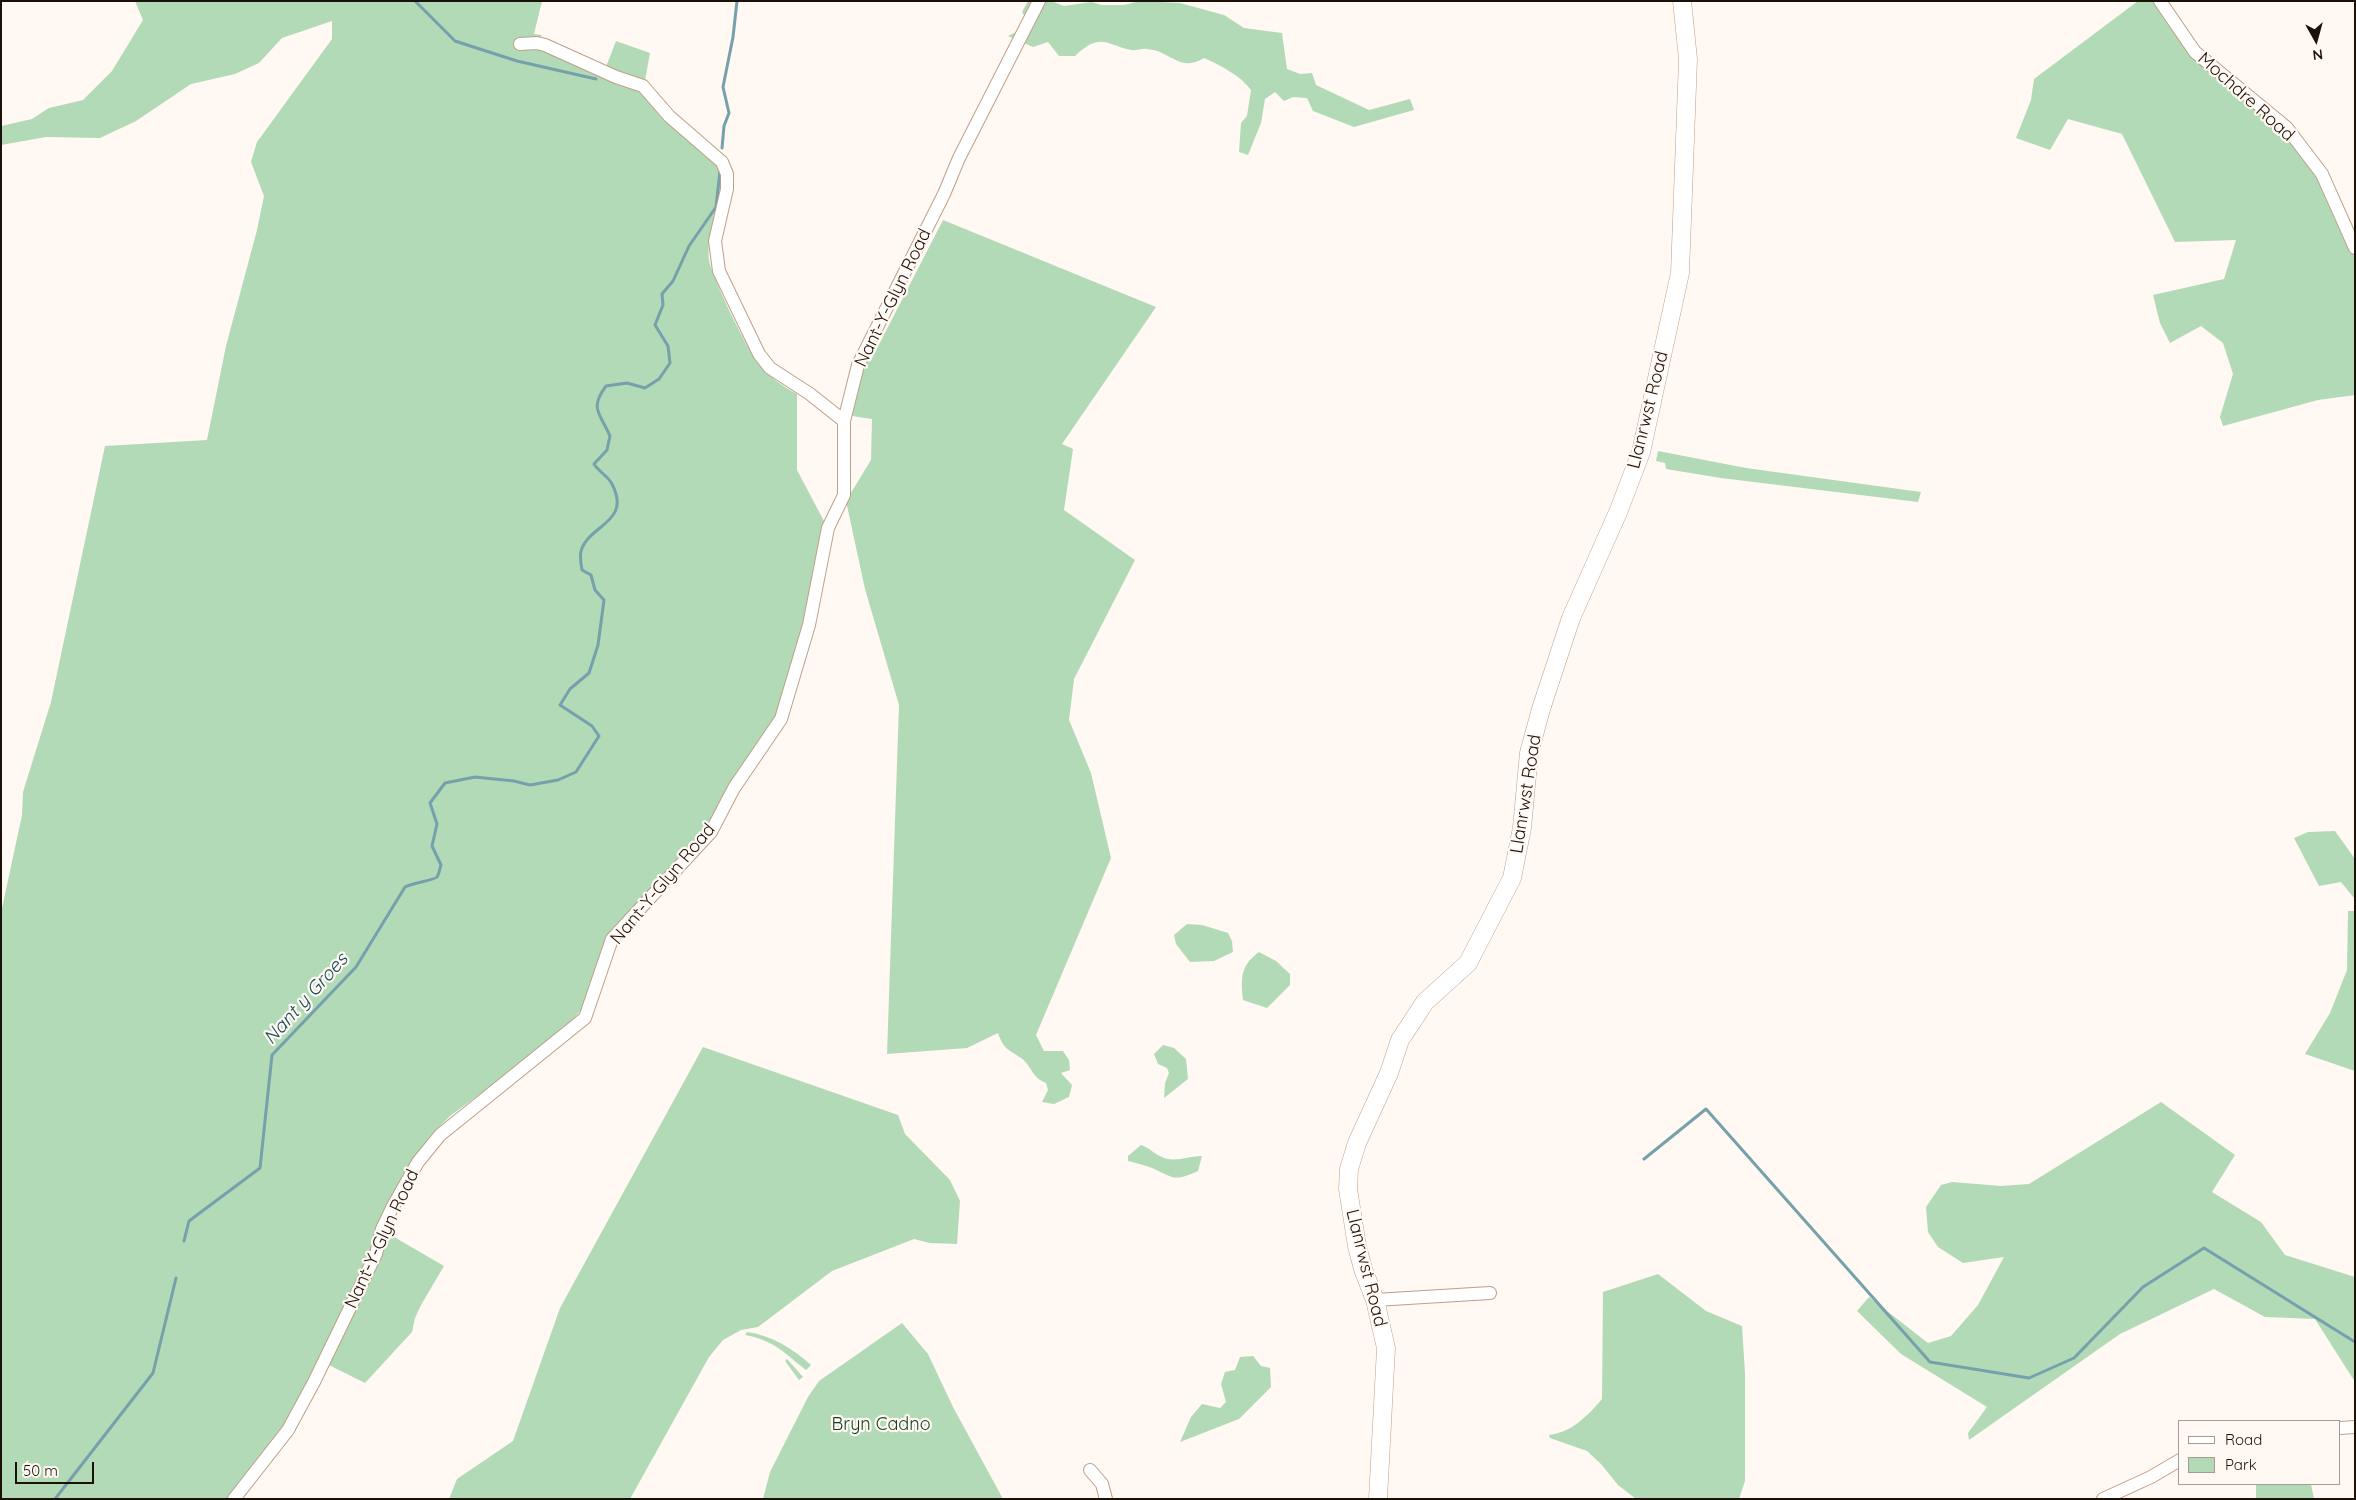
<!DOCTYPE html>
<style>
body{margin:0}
#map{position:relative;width:2356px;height:1500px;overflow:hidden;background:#fff8f3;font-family:Quicksand,sans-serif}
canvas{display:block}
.frame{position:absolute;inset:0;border:2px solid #1c1109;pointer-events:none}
.legend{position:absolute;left:2178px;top:1420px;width:162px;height:65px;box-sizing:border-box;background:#fff8f3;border:1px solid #a49c95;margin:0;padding:6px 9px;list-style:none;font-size:15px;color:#1c1109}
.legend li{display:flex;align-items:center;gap:10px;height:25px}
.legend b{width:25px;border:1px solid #a49c95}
.north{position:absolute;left:2291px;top:15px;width:50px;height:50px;-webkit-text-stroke:4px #fff8f3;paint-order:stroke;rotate:173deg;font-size:14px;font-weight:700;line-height:20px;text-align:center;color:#1c1109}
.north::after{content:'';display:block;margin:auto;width:18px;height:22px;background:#1c1109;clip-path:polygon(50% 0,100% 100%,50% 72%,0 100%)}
.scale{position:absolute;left:15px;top:1462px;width:79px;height:22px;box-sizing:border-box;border:2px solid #1c1109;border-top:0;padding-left:6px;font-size:15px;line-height:18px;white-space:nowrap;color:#1c1109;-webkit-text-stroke:4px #fff8f3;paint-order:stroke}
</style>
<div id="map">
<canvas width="2356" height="1500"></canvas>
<div class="frame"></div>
<ul class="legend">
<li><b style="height:6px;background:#fff"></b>Road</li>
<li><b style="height:14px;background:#b2dab6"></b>Park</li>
</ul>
<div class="north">N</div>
<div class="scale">50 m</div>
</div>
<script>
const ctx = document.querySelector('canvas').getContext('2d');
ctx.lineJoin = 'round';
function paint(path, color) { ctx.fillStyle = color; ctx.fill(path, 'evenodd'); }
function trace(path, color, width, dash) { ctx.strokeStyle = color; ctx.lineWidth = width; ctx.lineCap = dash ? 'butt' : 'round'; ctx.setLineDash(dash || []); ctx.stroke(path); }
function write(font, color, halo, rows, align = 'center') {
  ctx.font = font + ' Quicksand,sans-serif'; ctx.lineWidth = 4.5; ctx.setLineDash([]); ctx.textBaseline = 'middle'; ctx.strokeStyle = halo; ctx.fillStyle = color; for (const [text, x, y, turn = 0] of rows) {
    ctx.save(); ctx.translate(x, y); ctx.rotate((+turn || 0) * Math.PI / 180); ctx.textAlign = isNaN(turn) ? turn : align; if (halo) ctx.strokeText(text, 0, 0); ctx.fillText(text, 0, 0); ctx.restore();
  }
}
const green = new Path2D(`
 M135 1H542L534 34 542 35 537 42 604 72 616 41 650 53 644 86 727 174C720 199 706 234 709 260 711 275 748 351 758 363 769 377 782 386 797 394V470L825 523 803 629 778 713 708 829 626 915 601 951 582 1009 573 1020 526 1060 450 1116 429 1137 406 1172 382 1230 444 1266 421 1305 415 1318 412 1332 365 1383 329 1365 371 1253 302 1397 275 1442 271 1440 269 1449 229 1499H1V913L22 815 23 792 51 702 105 446 207 440 226 346 257 230 264 196 251 162 257 142 332 39V21L282 38 259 63 235 74 191 84 136 121 100 138 46 137 1 145V126L32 119 49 108 83 100 112 71 143 20Z
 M1028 1H1051L1064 6 1091 2 1102 5H1124L1140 1 1180 3 1224 15 1244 28 1282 33 1287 69 1300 74 1312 73 1316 85 1369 110 1410 99 1414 110 1354 127 1313 111 1307 98 1293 97 1284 101 1275 92 1265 99 1261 123 1248 155 1239 152 1241 123 1247 116 1251 90C1241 76 1220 65 1204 58 1179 73 1172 51 1147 49 1142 48 1136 51 1131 50 1105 44 1100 32 1075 56H1059L1048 42 1033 47 1008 36 1030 25 1022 12Z
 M2138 1H2160L2195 52 2287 128 2322 174 2355 248V395L2318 400 2223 426 2220 417 2233 374 2223 343 2201 326 2170 343 2160 323 2153 295 2224 279 2236 240 2175 242 2122 134 2068 119 2050 150 2016 138 2031 100 2034 79Z
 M943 220 1156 307 1062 444 1073 449 1064 510 1135 560 1074 679 1069 720 1091 773 1111 858 1036 1035 1044 1051H1063L1069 1060 1070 1070 1061 1073 1072 1085 1069 1097 1054 1104 1042 1102 1048 1090 1046 1083C1031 1077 1032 1066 1021 1058 1008 1049 1004 1050 998 1033L967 1048 887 1054 899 705 865 589 846 501 871 460 872 419 846 415 861 358 870 362Z
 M1658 451 1746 468 1921 492 1918 502 1721 478 1666 469 1665 463 1656 461Z
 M2335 831 2355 859V906L2354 898 2341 882 2319 886 2294 838 2308 832Z
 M2348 911H2355V1071L2305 1054 2330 1013 2347 970Z
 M1187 924 1202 925 1228 933 1232 941 1233 952 1214 961 1190 962 1176 944 1174 935Z
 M1259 952 1276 961 1290 974V985L1267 1008 1243 1000C1241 978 1240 966 1259 952Z
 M1163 1045 1174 1048 1186 1059 1188 1079 1164 1098 1165 1083 1169 1073 1167 1068 1158 1064 1154 1054Z
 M703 1047 898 1115 905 1134 950 1180 960 1201 957 1244 930 1243 914 1239 832 1271 758 1327 741 1330 723 1340 709 1357 630 1499H449L457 1479 513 1441 560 1308Z
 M2161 1102 2235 1155 2212 1192 2261 1222 2285 1255 2355 1277V1382L2315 1319 2265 1317 2214 1289 2120 1334 1969 1440 1968 1433 1987 1407 1901 1354 1857 1311 1869 1297 1928 1343 1951 1336 1978 1305 2004 1257 1963 1263 1938 1247 1928 1232 1926 1207 1941 1185 1952 1182 2001 1186 2029 1184Z
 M1141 1145C1150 1148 1154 1154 1162 1157 1174 1163 1189 1156 1202 1156L1198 1171C1174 1182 1174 1178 1152 1168 1145 1165 1136 1163 1128 1161V1156Z
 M1658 1274 1706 1311 1742 1326 1745 1373V1481L1739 1499H1636L1618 1485 1601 1464 1587 1451 1550 1438 1549 1435C1573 1432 1587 1416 1602 1399L1603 1292Z
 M902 1323 928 1354 953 1407 1003 1499H763L770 1472 808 1397 819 1381Z
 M747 1332C773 1336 792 1348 811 1365L806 1370C784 1353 774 1340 745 1335Z
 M1253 1356 1261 1366 1270 1368 1271 1387 1239 1419 1180 1442 1191 1417 1202 1404 1220 1408 1226 1402 1221 1384 1225 1372 1235 1370 1240 1357Z
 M787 1359 803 1377 799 1380 785 1361Z
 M2256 1484H2311L2314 1499H2256Z`);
const stream = new Path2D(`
 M415 1 455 41 517 61 596 79
 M722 148 724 126 729 113 723 87 733 37 737 1
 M1644 1159 1706 1109 1930 1362 2029 1378 2074 1358 2143 1287 2204 1248 2355 1342
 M184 1241 189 1221 260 1168 272 1055 356 967 405 887C412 883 435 880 437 877 439 874 440 868 441 865L432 846 437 824 430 803 445 783 475 777 514 781 530 785 558 780 576 772 599 736 592 726 560 705 570 689 589 673 598 645 604 600 595 590 591 575 582 570C581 565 580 556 581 551 589 524 632 523 612 484 608 476 599 472 594 464L607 450 610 436C600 413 589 409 606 386L627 383 645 388 659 379 670 363 668 346 655 325 663 305 662 294 673 281 689 246 716 207 720 171
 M55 1499 153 1373 176 1278`);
const street = new Path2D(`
 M2160 1 2195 52 2287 128 2322 174 2355 248
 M520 44 537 43 545 45 616 77 643 86 669 116 722 162 727 174V189L715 241 719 271 759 354 770 368 810 394 844 421
 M1375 1300 1490 1293
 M2340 1428 2355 1427
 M1090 1470 1102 1484 1106 1499
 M234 1499 288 1430 314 1382 376 1254 382 1229 392 1208 418 1162 440 1135 585 1018 612 939 711 832 734 788 781 719 809 625 828 528 844 495V421L858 365 944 194 959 158 1039 1
 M2103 1499 2151 1477 2180 1460`);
const secondary = new Path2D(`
 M1378 1499 1386 1348 1375 1300 1363 1269 1357 1246 1348 1189 1349 1169 1357 1143 1389 1073 1400 1040 1425 1002 1468 963 1512 878 1522 828 1529 753 1541 709 1571 618 1619 510 1641 452 1680 273 1688 59 1682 1`);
const streetNames = [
 ["Mochdre Road",2246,97,42],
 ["Nant-Y-Glyn Road",893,298,-64],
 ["Llanrwst Road",1648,410,-76],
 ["Llanrwst Road",1526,794,-81],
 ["Nant-Y-Glyn Road",663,884,-50],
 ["Nant-Y-Glyn Road",382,1239,-65],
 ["Llanrwst Road",1366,1268,76]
];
const parkNames = [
 ["Bryn Cadno",881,1425]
];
const waterNames = [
 ["Nant y Groes",306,999,-48]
];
paint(green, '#b2dab6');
trace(stream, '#76a0ab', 3);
trace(street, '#be9f89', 14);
trace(secondary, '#be9f89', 19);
trace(street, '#fff', 12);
trace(secondary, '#fff', 18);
write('18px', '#1c1109', '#fff8f3', streetNames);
write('18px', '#103f1a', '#fff8f3', parkNames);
write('italic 19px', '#134a58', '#fff8f3', waterNames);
</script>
